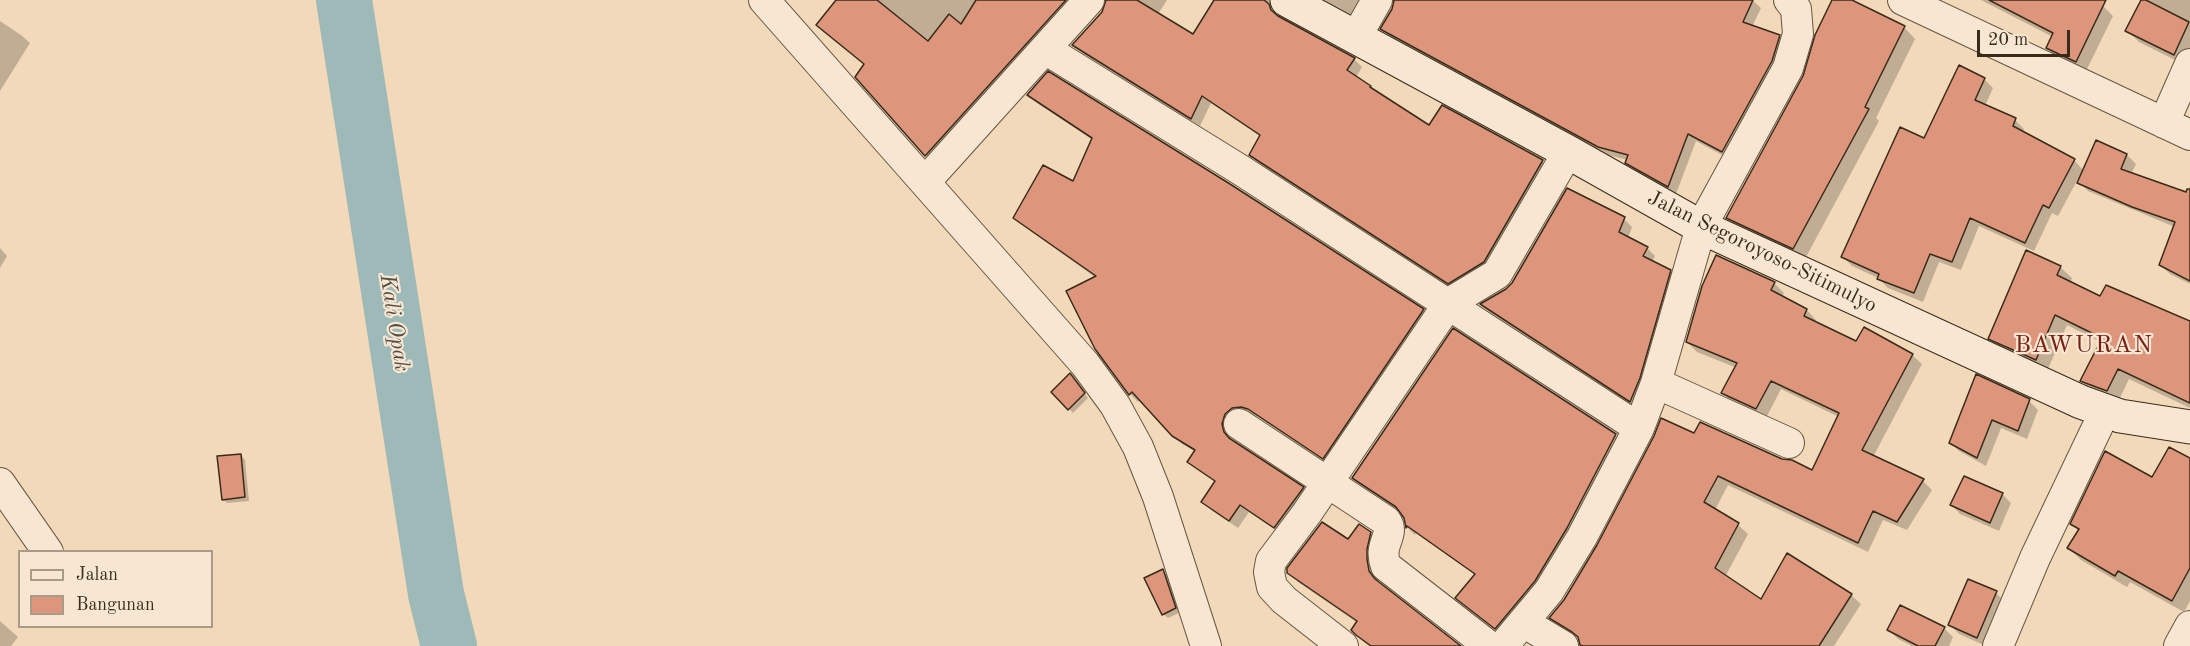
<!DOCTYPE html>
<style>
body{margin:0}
#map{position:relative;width:2190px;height:646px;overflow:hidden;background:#f1d9b9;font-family:"Old Standard TT",serif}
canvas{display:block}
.legend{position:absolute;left:18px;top:550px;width:195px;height:78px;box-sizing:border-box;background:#f6e6d2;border:2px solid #aa9b88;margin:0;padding:8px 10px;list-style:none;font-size:18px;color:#392b1a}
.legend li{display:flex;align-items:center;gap:12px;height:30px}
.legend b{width:30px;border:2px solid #aa9b88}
.scale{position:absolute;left:1977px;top:30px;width:93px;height:27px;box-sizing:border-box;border:3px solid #392b1a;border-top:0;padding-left:8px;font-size:18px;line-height:21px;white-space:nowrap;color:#392b1a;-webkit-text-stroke:4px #f6e6d2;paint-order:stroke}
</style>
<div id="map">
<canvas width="2190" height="646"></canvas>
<ul class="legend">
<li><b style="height:8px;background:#f6e6d2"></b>Jalan</li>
<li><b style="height:16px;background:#dd967c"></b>Bangunan</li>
</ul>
<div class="scale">20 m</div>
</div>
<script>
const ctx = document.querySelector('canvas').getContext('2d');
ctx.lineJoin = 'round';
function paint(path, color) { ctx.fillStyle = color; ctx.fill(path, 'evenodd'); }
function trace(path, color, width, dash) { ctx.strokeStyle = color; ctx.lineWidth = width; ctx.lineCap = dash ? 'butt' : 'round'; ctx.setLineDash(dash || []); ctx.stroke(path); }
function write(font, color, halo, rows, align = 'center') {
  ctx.font = font + ' "Old Standard TT",serif'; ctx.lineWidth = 4.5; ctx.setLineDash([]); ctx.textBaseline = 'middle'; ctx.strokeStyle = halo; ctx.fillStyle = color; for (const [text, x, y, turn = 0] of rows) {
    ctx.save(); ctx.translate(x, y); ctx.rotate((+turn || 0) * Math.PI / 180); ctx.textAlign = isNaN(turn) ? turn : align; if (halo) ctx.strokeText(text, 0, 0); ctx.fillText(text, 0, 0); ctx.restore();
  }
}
const shadow = new Path2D(`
 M838 0H1081L934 163 856 76 866 65Z
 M1107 0H1167L1158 14 1194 36 1216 0H1278L1276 9 1279 19 1354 59 1362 67 1356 77 1430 127 1442 107 1542 161 1551 169 1492 270 1457 291 1259 163 1250 154 1261 137 1211 103 1200 126 1082 53 1074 45 1103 12Z
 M1322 0H1370L1359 20Z
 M1396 0H1752L1761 8 1752 27 1779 36 1787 45 1731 160 1696 141 1676 194 1635 171 1627 162 1628 160 1608 155 1390 37 1382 29 1393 9Z
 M1834 0H1849L1904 27 1915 39 1876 118 1879 121 1805 259 1739 229 1728 217 1805 77Z
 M1981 0H2090L2103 6 2113 16 2086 71 2058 58 2048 48 2053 37Z
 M2142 0H2190V56L2185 65 2139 42 2127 30Z
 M0 21 21 35 30 43 0 91Z
 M1984 79 1993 88 1985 106 2015 120 2024 129 2022 133 2074 160 2084 171 2097 142 2127 155 2136 164 2131 174 2190 195V284L2170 274 2161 265 2175 227 2088 191 2079 182 2082 176 2080 175 2058 216 2052 213 2034 251 1979 226 1961 270 1939 262 1923 302 1888 288 1878 278 1852 266 1843 257 1924 140Z
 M1029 95 1423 310 1431 319 1332 466 1258 417 1250 414 1229 433 1232 441 1303 488 1311 497 1283 535 1249 512 1238 528 1211 510 1203 501 1216 482 1189 462 1196 452 1182 444 1141 399 1138 402 1130 394 1096 278 1024 226 1015 218 1074 184 1093 140 1037 103Z
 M1624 219 1632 227 1628 238 1647 248 1655 256 1652 262 1670 271 1678 279 1639 409 1490 312 1482 305Z
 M0 248 7 256 0 268Z
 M2060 267 2072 278 2070 283 2101 298 2190 322V408L2129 379 2118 402 2093 392 2081 380 2101 342 2067 325 2047 371 2001 350 1990 338Z
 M1774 283 1784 293 1782 297 1807 310 1816 320 1815 323 1857 343 1912 355 1922 364 1873 457 1923 481 1932 490 1907 530 1883 520 1868 552 1728 485 1715 510 1738 525 1748 534 1725 577 1761 602 1851 595 1861 604 1834 646H1582L1580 639 1561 627 1551 618 1694 435 1782 460 1813 472 1839 417 1781 389 1766 418 1732 403 1723 393 1737 368 1697 352 1687 342Z
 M1453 330 1615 435 1624 444 1504 636 1466 606 1476 575 1416 533 1415 535 1407 527 1405 518 1401 512 1362 486 1354 478Z
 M1977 376 2029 401 2038 410 2027 439 2001 428 1986 466 1959 451 1950 442Z
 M1074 380 1088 398 1073 413 1053 392Z
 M241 455 245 460 249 501 227 503 223 499Z
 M2190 460V601L2184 612 2130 582 2127 587 2081 560 2069 548 2079 531 2072 524Z
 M2002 494 2011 503 1999 531 1960 514 1951 504Z
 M1370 533 1380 543 1376 570 1379 582 1458 646H1370L1362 640 1358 623 1298 582 1288 572 1349 542Z
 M1163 571 1167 575 1179 613 1168 618 1163 614Z
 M1969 581 1996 593 2005 602 1986 646 1959 634 1950 625Z
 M0 621 18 637 11 646H0Z
 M1944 628 1953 637 1949 646H1912L1898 639 1889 630Z`);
const river = new Path2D(`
 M344 0 436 594 449 646`);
const building = new Path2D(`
 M836 0H877L928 41 949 14 961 24 976 0H1066L925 156 855 77 864 64 816 25Z
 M1106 0H1137L1193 34 1214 0H1264L1269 4 1271 10 1278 16 1355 58 1347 70 1371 86 1370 87 1429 125 1442 105 1543 160 1484 262 1448 284 1249 155 1260 135 1202 96 1191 119 1072 45 1102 12Z
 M1394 0H1753L1743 22 1780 35 1772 61 1722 152 1688 134 1668 187 1625 163 1628 155 1598 147 1380 29 1392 9Z
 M1832 0H1852L1905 26 1865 107 1869 109 1793 249 1726 218 1803 76 1815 35Z
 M1989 0H2106L2076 62 2046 48 2053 33Z
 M2141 0H2146L2189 22 2174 55 2125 31Z
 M1959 65 1985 78 1975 100 2016 118 2013 126 2075 159 2049 208 2043 205 2025 243 1970 218 1952 262 1930 254 1914 293 1877 279 1879 274 1841 257 1900 127 1924 138Z
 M1048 71 1230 184 1424 309 1323 459 1248 409 1241 407 1232 408 1225 414 1222 424 1224 432 1229 438 1304 487 1274 528 1240 505 1229 521 1201 502 1215 481 1187 462 1195 450 1172 436 1132 392 1129 395 1095 349 1066 291 1096 276 1013 218 1043 165 1073 181 1092 138 1027 95Z
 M2096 140 2127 154 2121 169 2186 192 2187 189H2190V281L2159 265 2175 222 2132 207 2077 183Z
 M1567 188 1625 217 1619 232 1648 247 1643 256 1671 270 1640 378 1630 402 1480 304 1506 289 1512 283Z
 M2026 250 2061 266 2057 275 2100 296 2106 285 2190 321V403L2118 369 2107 391 2080 381 2102 338 2055 315 2036 360 1988 339Z
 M1716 255 1775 282 1771 290 1807 309 1804 316 1856 341 1864 327 1913 354 1862 450 1924 479 1897 522 1873 511 1858 543 1718 476 1704 502 1739 523 1715 568 1761 599 1787 553 1852 594 1819 646H1583L1580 645 1578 637 1572 632 1549 618 1564 600 1597 545 1654 436 1661 418 1694 433 1700 422 1782 459 1792 460 1812 470 1839 413 1771 381 1756 409 1721 393 1737 363 1686 342 1702 286Z
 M1453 328 1616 434 1567 528 1535 581 1495 629 1455 598 1475 574 1407 526 1406 528 1404 518 1396 507 1352 478Z
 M1070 373 1085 393 1068 410 1051 392Z
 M1976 374 2030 399 2018 431 1992 420 1977 458 1949 443Z
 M2169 447 2190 458V568L2172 601 2118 571 2115 576 2067 548 2079 529 2070 524 2105 451 2152 477Z
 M241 454 245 497 222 500 217 456Z
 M1964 476 2003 493 1990 523 1950 505Z
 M1322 522 1348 539 1359 524 1371 532 1367 549V559L1369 571 1375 579 1461 646H1371L1356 635 1351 630 1357 621 1287 573V568Z
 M1163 569 1176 608 1162 615 1144 578Z
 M1968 579 1997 591 1977 638 1948 625Z
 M1900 605 1945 627 1935 646H1918L1887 630Z`);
const street = new Path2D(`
 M764 0 1085 364 1115 405 1138 447 1158 497 1206 646
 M1903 0 2190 135
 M1356 37 1377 0
 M1045 49 1239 169 1639 428
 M2164 123 2190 64
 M925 182 1089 0
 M1656 383 1789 443
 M1239 424 1386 521C1396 535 1377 544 1386 566L1489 646
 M0 483 48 552
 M1523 622 1563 646
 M1343 646 1284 600 1272 587 1269 572 1271 561 1307 513 1449 303 1497 274 1568 152
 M1503 646 1549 591 1582 537 1639 428 1656 383 1701 227 1788 68 1798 34 1796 9 1789 0
 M1998 646 2035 558 2105 411
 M2179 646 2190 626`);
const secondary = new Path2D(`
 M1287 0 1568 152 1701 227 2081 402 2120 416 2190 427`);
const streetNames = [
 ["Jalan Segoroyoso-Sitimulyo",1762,252,26]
];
const waterNames = [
 ["Kali Opak",394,323,81]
];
const quarterNames = [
 ["BAWURAN",2084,346]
];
paint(shadow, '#0003');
trace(river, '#9db9b8', 56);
paint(building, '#dd967c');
trace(building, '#392b1a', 1.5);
trace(street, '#675642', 32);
trace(secondary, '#392b1a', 35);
trace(street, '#f6e6d2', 30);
trace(secondary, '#f6e6d2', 33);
write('21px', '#392b1a', '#f6e6d2', streetNames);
write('italic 22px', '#524e42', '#f6e6d2', waterNames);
ctx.letterSpacing = '1.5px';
write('24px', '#7a1f14', '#f6e6d2', quarterNames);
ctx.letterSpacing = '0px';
</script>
